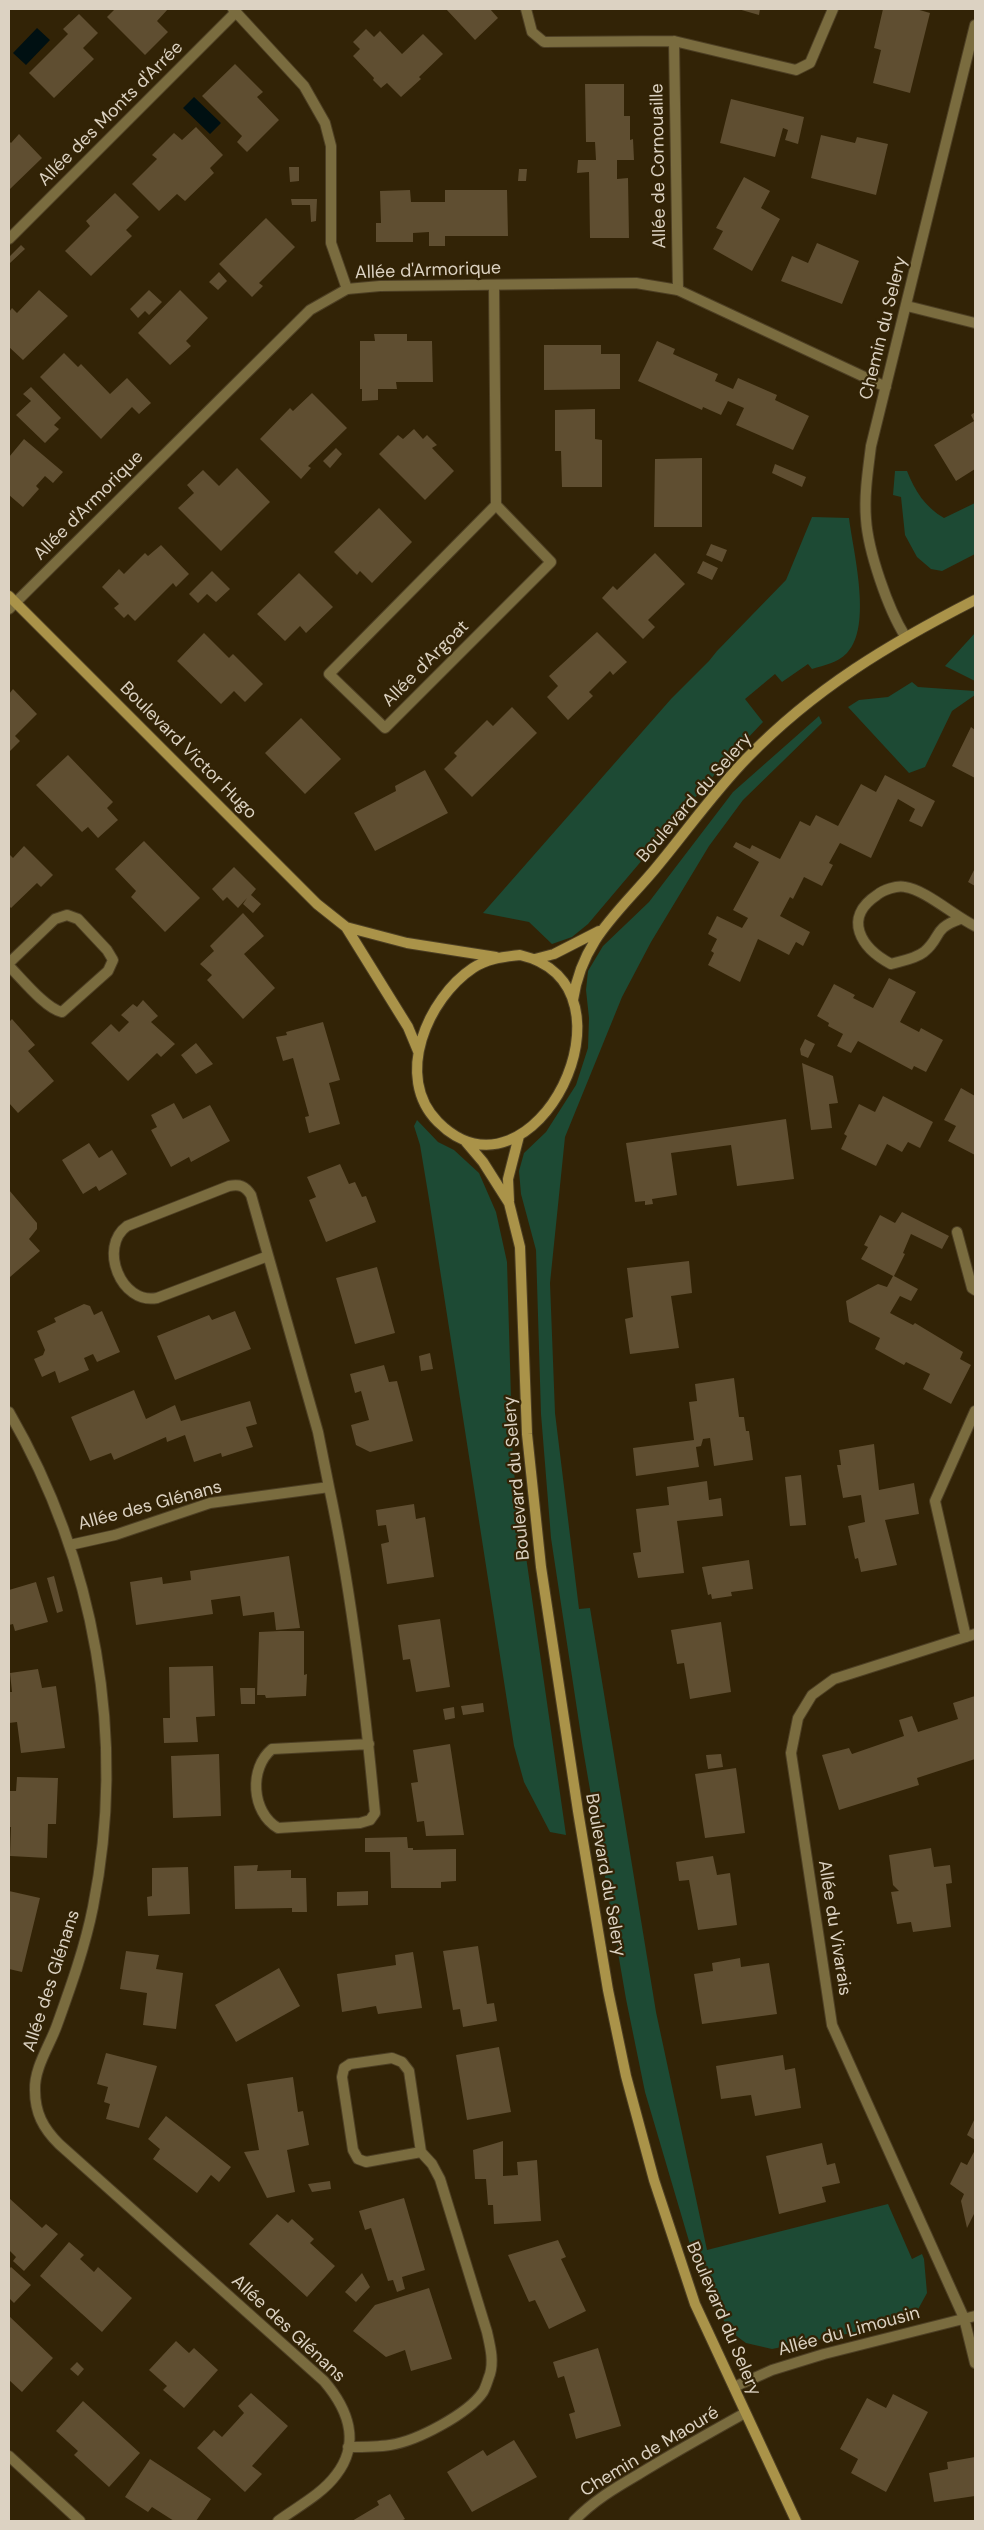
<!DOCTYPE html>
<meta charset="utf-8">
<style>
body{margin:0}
#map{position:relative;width:984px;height:2530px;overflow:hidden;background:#322306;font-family:"DM Sans",sans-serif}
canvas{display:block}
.frame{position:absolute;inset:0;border:10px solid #dcd2c2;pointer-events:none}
</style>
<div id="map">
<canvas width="984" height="2530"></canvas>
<div class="frame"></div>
</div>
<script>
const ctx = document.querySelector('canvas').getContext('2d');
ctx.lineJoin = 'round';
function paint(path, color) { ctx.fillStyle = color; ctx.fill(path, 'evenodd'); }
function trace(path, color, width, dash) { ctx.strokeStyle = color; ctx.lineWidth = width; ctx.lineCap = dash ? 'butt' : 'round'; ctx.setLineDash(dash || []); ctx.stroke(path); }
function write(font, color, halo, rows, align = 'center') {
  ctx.font = font + ' "DM Sans",sans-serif'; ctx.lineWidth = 4.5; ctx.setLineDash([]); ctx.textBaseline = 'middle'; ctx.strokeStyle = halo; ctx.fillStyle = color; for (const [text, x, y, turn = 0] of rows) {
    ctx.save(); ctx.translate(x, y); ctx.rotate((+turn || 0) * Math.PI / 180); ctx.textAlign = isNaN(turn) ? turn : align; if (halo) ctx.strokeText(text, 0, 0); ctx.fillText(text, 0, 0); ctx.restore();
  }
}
const green = new Path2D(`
 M895 471H907C915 491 925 507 944 518L975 503V554L942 571 931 569 917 557 905 535 901 497 893 495Z
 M812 517 849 518C853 551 873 626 847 653 837 663 825 665 812 669L808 664 782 682 775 674 745 699 763 722 726 761 588 924 572 937 552 944 529 922 483 913 671 699 709 661 717 651 786 580Z
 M975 633V681L945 666Z
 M912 682 918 687 975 691V695L952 711 925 767 909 773 848 707 859 700 888 697Z
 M819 716 822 723 743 800 709 846 651 942 622 997 565 1137 550 1283 555 1413 579 1609 590 1608 656 2012 707 2250 888 2204 912 2259 922 2254 924 2259 927 2293 916 2313 896 2324 772 2349 746 2343 731 2332 716 2308 691 2248 645 2092 626 1999 583 1749 551 1538 541 1414 536 1250 521 1194 519 1171 524 1153 546 1132 576 1085 588 1048 589 1018 586 990 588 971 603 946 649 902 733 792Z
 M417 1120 438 1142 454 1150 479 1173 496 1212 507 1262 513 1466 566 1835 550 1832 524 1782 514 1746 429 1199 420 1145 414 1126Z`);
const water = new Path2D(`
 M37 28 50 40 26 65 13 53Z
 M194 97 221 123 210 134 183 108Z`);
const building = new Path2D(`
 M115 9H168L157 21 168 32 145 55 107 17Z
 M446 9H490L498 18 475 40Z
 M738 9H760L759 15Z
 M883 9H916L930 13 910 93 873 83 881 50 874 48Z
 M79 14 98 33 83 48 94 59 54 98 29 73 68 34 63 29Z
 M366 29 374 37 380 31 402 54 423 34 443 54 419 77 421 79 401 97 387 83 381 88 373 80 374 78 353 56 360 49 353 42Z
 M235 64 263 92 257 97 279 120 247 152 237 142 242 136 202 96Z
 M585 84H624V116H630V140L633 139 634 160H617V179L628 178 629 238H590L589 172 577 173 578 160H596L595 142H586Z
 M731 99 804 117 798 144 785 140 788 130 783 128 775 157 720 143Z
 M196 127 223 155 210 168 214 173 185 201 177 194 159 211 132 184 157 159 152 155 174 133 182 140Z
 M19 134 42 158 9 190V141L11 143Z
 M821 135 855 143 857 137 888 144 876 195 811 178Z
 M289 167H299V181L290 182Z
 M519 169H527L526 181H518Z
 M744 177 770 191 761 208 780 219 752 271 713 249 723 231 716 228Z
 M410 190 411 202H445V190H507L508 236H445V246H429V232L413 233V242H376V223H381L380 191Z
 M115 193 139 217 126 230 132 236 91 276 65 251 90 226 86 221Z
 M291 199H317L316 221 311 222 310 205H292Z
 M266 218 295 247 259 283 263 286 252 297 219 264Z
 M817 243 859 261 842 304 781 281 792 256 808 263Z
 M21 245 25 249 10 263 9 257Z
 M219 272 227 281 218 290 209 282Z
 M39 290 68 316 23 360 9 347V312L12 308 17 313Z
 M149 290 162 302 149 315 145 311 138 318 130 309Z
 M180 290 208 318 186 341 191 346 170 365 138 333Z
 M374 334H407V341H432L433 382H396L397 389H378V400L362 401V389H360V341H375Z
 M657 341 675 349 673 354 718 374 715 381 733 389 738 378 777 395 775 400 809 416 793 450 736 425 744 408 728 401 721 415 703 407 702 410 638 381Z
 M544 345H601V354H620V389L544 390Z
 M64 353 78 367 81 364 110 394 127 378 151 403 139 414 132 407 101 439 40 377Z
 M31 387 61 418 54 425 59 429 45 443 16 415 31 401 23 394Z
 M312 393 347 428 308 466 311 468 301 479 260 439 290 408 293 411Z
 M595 409V439L602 440V487H562L561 451H555V410Z
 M975 412V469L956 481 934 445 974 421 971 415Z
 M414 429 423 439 427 435 437 445 432 448 454 471 425 500 379 454 398 435 403 439Z
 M24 439 63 472 53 483 45 476 36 486 39 489 23 507 9 495V457Z
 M336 448 342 454 330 468 323 461Z
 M702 458V527H654L655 459Z
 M775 464 806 477 802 487 772 473Z
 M237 468 270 502 221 551 178 508 194 493 187 485 203 470 219 486Z
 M379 508 412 542 372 583 360 571 357 575 334 552Z
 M711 544 727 550 722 562 706 555Z
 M161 545 189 574 176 587 173 583 135 621 128 614 124 618 114 608 119 604 102 587 119 569 124 574 145 553 148 556Z
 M655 553 685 584 648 620 655 627 643 639 602 598 613 586 617 590Z
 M703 561 718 568 712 580 697 573Z
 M212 571 230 589 216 602 207 594 198 603 189 594Z
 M299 573 333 607 306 633 300 626 285 641 257 614Z
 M597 632 627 662 613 675 610 671 589 692 593 696 568 720 547 697 558 686 549 676Z
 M204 633 229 658 233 654 263 684 245 702 234 691 221 704 177 661Z
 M13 689 37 714 15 736 20 741 9 752V694Z
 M512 707 537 733 472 797 444 769 457 756 454 753 487 720 493 726Z
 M301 718 341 759 305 794 265 753Z
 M971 727 975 730V778L952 766Z
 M68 755 113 802 107 808 118 820 98 838 88 827 82 832 36 785Z
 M425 770 448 813 375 851 354 813 396 791 395 786Z
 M885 775 935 801 922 827 909 821 915 809 898 799 871 858 840 843 829 863 833 865 822 886 804 877 793 899 790 897 780 916 810 932 803 946 796 942 789 955 758 939 740 982 708 965 714 953 711 951 717 939 708 934 717 916 742 928 748 918 733 910 759 862 733 847 736 842 750 849 752 845 780 859 800 821 810 826 816 815 838 826 861 784 876 792Z
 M144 841 200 898 165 932 131 897 136 891 115 869Z
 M24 846 53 875 41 887 37 883 11 908 9 906V854L13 858Z
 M234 867 256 889 251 895 261 904 253 913 243 904 247 898 238 908 227 897 223 901 212 889Z
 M975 868V886L968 882Z
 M243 913 264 936 244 954 275 988 243 1019 207 980 212 975 200 964 214 951 210 946Z
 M889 978 916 992 900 1022 919 1032 921 1028 943 1040 926 1072 914 1066 912 1070 858 1041 851 1053 837 1046 843 1034 828 1026 829 1023 817 1016 834 984 855 995 853 998 873 1008Z
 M143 1000 158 1016 151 1022 175 1044 161 1057 157 1053 128 1081 91 1043 111 1024 119 1032 129 1022 121 1015 133 1004 137 1007Z
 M12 1019 35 1045 28 1051 54 1081 18 1113 9 1103V1022Z
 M323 1022 340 1080 329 1083 340 1124 309 1133 305 1117 309 1116 293 1058 283 1061 276 1037 287 1035 286 1032Z
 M805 1039 815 1044 808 1058 801 1055 800 1049Z
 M196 1043 213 1064 196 1074 181 1055Z
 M802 1063 833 1076 838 1103 829 1104 832 1128 811 1130Z
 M961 1088 975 1096V1155L948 1141 956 1126 944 1120Z
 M883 1096 933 1122 920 1148 908 1142 902 1152 887 1144 876 1166 841 1149 847 1136 844 1134 859 1104 875 1112Z
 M174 1103 183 1119 210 1105 230 1141 191 1162 189 1157 171 1167 151 1130 157 1127 151 1115Z
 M786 1119 794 1179 737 1186 731 1145 671 1153 677 1195 652 1199 653 1204 645 1205V1201L635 1202 626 1143Z
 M89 1143 99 1158 112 1150 127 1174 99 1191 96 1186 83 1194 62 1160Z
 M340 1164 349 1184 355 1182 362 1197 366 1196 376 1222 326 1242 309 1200 316 1197 307 1177Z
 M9 1190 37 1223V1229L29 1239 40 1251 10 1277Z
 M902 1212 949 1236 942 1249 911 1234 903 1253 905 1254 894 1276 918 1289 911 1301 900 1296 890 1313 913 1325 915 1323 963 1352 960 1359 971 1365 951 1404 923 1389 930 1374 906 1362 904 1365 875 1349 880 1338 849 1322 846 1301 878 1284 887 1287 893 1276 861 1259 868 1247 864 1245 880 1215 895 1223Z
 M689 1261 692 1293 671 1296 679 1348 630 1354 625 1319 633 1317 627 1268Z
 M377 1267 395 1333 355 1344 336 1278Z
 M84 1304 90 1306 94 1315 102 1311 120 1352 97 1362 93 1354 84 1358 89 1370 59 1383 55 1371 42 1377 34 1359 43 1355 45 1350 37 1331 56 1322 54 1318Z
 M235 1311 251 1349 175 1380 157 1336 209 1315 212 1320Z
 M430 1353 433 1369 421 1371 419 1356Z
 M384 1365 389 1382 397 1381 413 1441 370 1452 356 1445 351 1425 369 1420 361 1391 355 1393 350 1374Z
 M734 1378 739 1417H744L746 1431H749L753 1460 714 1466 710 1438 703 1439 701 1446 696 1447 699 1467 636 1476 633 1448 694 1440 689 1402 697 1401 695 1384Z
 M134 1390 146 1419 175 1405 181 1421 250 1401 257 1424 246 1427 253 1447 222 1457 221 1453 194 1462 185 1435 167 1442 166 1437 114 1460 111 1453 90 1461 71 1417Z
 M874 1444 879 1490 914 1483 919 1514 885 1520 897 1565 861 1572 858 1558 855 1559 848 1526 865 1522 861 1495 843 1498 837 1465H841L839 1450Z
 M801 1475 806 1525 790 1526 785 1477Z
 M707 1481 709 1500 721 1498 723 1516 677 1521 684 1573 638 1578 633 1553 641 1552 636 1509 669 1505 667 1487Z
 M414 1504 416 1519 425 1517 434 1577 387 1584 381 1544 389 1542 386 1525 378 1526 376 1510Z
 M289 1556 300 1628 276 1630 274 1612 243 1616 240 1596 211 1600 213 1614 136 1625 130 1582 162 1577 163 1584 191 1580 190 1571Z
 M749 1560 753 1589 731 1592 732 1596 712 1599 711 1594 708 1595 702 1567Z
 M54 1576 63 1611 57 1613 47 1578Z
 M36 1582 48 1622 15 1631 13 1624 9 1625V1590Z
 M440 1619 450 1687 416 1692 410 1659 403 1660 398 1625Z
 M721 1622 731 1692 690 1699 684 1663 677 1664 671 1630Z
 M280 1631H304V1675L307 1674 306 1696 266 1698 265 1695H257L259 1632Z
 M213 1666 215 1716 196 1717 198 1742 164 1743 163 1718H170L169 1667Z
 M38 1669 42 1688 56 1686 65 1748 21 1753 17 1722 9 1723V1692H12L10 1673Z
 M240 1688H255V1704H241Z
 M975 1696V1759L917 1778 919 1785 839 1810 822 1755 849 1748 852 1754 904 1736 899 1720 912 1716 918 1732 958 1719 953 1703Z
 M483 1703 484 1712 463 1715 461 1706Z
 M454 1707 455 1718 445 1720 443 1709Z
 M450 1744 464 1835 426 1836 424 1821 417 1822 411 1783 418 1782 413 1750Z
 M219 1754 221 1816 173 1818 171 1756Z
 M721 1754 723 1767 708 1769 706 1755Z
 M736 1768 745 1833 705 1838 695 1774Z
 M17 1777 58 1778 56 1824H48L47 1858 10 1856 11 1827H9V1791H16Z
 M407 1837 408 1848H413V1850L456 1849V1881L441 1882V1888H391L390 1852H365V1838Z
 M931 1848 934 1867 950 1865 952 1883 946 1884 951 1927 913 1932 911 1922 897 1924 891 1892 899 1891 893 1885 889 1855Z
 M713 1856 717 1875 730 1873 737 1925 698 1930 689 1880 679 1881 676 1862Z
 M258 1865 257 1871 291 1870V1878H306L307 1912H292V1908L235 1909 234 1866Z
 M188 1867 190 1914 148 1916 147 1897 152 1896V1868Z
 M9 1891 40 1898 22 1972 9 1969Z
 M368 1891V1905L337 1906V1892Z
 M478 1946 487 2004 494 2003 497 2021 463 2027 460 2009 453 2010 443 1951Z
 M126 1951 159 1955 156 1969 183 1973 176 2029 143 2025 147 1993 120 1989Z
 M413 1952 422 2008 378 2014 376 2006 342 2012 337 1974 396 1965 395 1955Z
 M740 1958 741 1967 769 1963 777 2014 702 2024 694 1974 713 1971 712 1963Z
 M279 1968 300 2006 236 2042 215 2005Z
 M499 2047 511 2112 467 2120 456 2055Z
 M106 2053 157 2066 139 2128 106 2119 110 2104 104 2102 108 2087 97 2084Z
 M783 2055 785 2070 795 2068 801 2108 755 2116 751 2095 721 2099 716 2066Z
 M293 2077 298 2112 303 2111 309 2145 287 2150 295 2192 267 2198 244 2152 259 2150 247 2084Z
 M166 2116 231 2167 219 2182 211 2175 197 2193 153 2159 160 2149 148 2139Z
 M975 2118V2140L967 2135Z
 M503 2141V2176L518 2175 517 2162 537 2160 541 2221 494 2224 493 2205H488L486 2179H475L473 2150Z
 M822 2143 827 2165 835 2163 840 2183 822 2187 826 2202 779 2214 766 2156Z
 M975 2150V2212L967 2228 961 2201 964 2194 950 2184 961 2162 967 2165Z
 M330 2181 331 2189 312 2192 308 2184Z
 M9 2198 42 2228 46 2224 58 2234 24 2271 13 2261 16 2257 9 2250Z
 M404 2198 425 2270 402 2277 405 2289 397 2292 393 2280 388 2281 371 2228 365 2230 359 2211Z
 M277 2214 288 2223 292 2219 314 2239 310 2243 335 2266 307 2297 249 2244Z
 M558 2240 566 2257 561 2259 586 2311 549 2329 535 2300 529 2302 508 2255Z
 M69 2242 84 2255 80 2259 94 2272 98 2267 132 2298 102 2332 40 2276Z
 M11 2267 31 2285 14 2303 9 2298V2269Z
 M362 2273 370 2287 356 2302 345 2292Z
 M429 2288 452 2359 411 2371 405 2350 386 2357 353 2331 375 2305Z
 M9 2316 53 2358 22 2392 9 2380Z
 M176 2341 189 2353 194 2348 218 2370 184 2408 163 2390 167 2386 149 2370Z
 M598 2348 621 2426 576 2439 569 2414 575 2412 564 2376 558 2378 553 2362Z
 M77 2362 84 2369 78 2376 70 2369Z
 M251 2393 288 2426 252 2466 262 2474 245 2492 197 2448 214 2430 222 2437 244 2413 238 2406Z
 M893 2394 928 2412 886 2492 851 2473 858 2459 840 2449 867 2398 886 2408Z
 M83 2401 140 2453 109 2487 74 2455 78 2451 56 2431Z
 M514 2440 537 2477 472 2512 447 2472 483 2450 487 2456Z
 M975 2457V2496L934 2502 929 2473 948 2469 947 2462Z
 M150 2459 211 2499 196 2521H174L152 2507 148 2512 125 2497Z
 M390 2494 405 2519 401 2521H352L379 2505 377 2501Z`);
const lane = new Path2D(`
 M233 9 304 86 325 123 331 146V243L347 289
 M526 9 532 32 544 42 674 41 796 70 810 63 833 9
 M674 41 678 290
 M9 239 236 12
 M494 285 496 505 329 674 385 728 551 562 496 505
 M960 919C932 929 942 937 924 952 915 959 901 961 891 964 861 948 842 918 877 895 883 890 897 885 905 887 924 889 956 917 975 926
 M9 2456 80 2521`);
const street = new Path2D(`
 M907 306 975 323
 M9 609 310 310 347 289 380 286 636 283 678 290 886 387
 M905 636C888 609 868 551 866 519 864 495 868 470 871 446L975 25
 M9 963 55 919 67 915 78 919 107 950 113 960 108 971 62 1012C46 1009 21 978 9 966
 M957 1232 972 1288 975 1290
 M9 1412C95 1561 127 1737 93 1907 85 1947 71 1986 57 2025 50 2045 34 2068 35 2090 35 2113 43 2128 59 2144L324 2381C348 2409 361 2443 336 2475 322 2494 297 2507 278 2521
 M329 1487C352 1594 365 1704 375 1813L370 1820 360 1823 278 1828C251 1812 249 1768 272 1749L369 1744
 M70 1545 115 1535 210 1503 329 1487 318 1432 251 1195C245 1186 240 1184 229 1186L127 1226C98 1247 121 1305 157 1298L268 1256
 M975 1634 834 1679 812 1695 798 1718 791 1753 832 2025 964 2318 975 2363
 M966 1637 935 1501 975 1411
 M734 2387 772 2370 824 2354 975 2316
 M348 2447C362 2447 377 2447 390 2445 417 2441 468 2414 483 2392 486 2387 488 2379 490 2374 494 2360 490 2346 487 2332L440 2179 432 2164 421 2152 409 2071 402 2062 392 2058 350 2064 344 2068 342 2077 353 2150 358 2159 366 2162 421 2152
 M574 2521C593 2501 615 2488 639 2474 673 2453 709 2433 745 2413`);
const secondary = new Path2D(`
 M9 596 317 904 346 927 408 1027 418 1051
 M346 927 407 943 496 957
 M520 955C649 985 533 1217 438 1122 393 1077 428 998 473 968 488 958 504 957 520 955Z
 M535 959 554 954 599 931
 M573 1000C582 940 618 913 655 869 686 832 713 793 747 758 815 688 889 644 975 600
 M466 1142 483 1162 509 1203 520 1247 527 1434 541 1567 578 1811 608 1990 626 2076 654 2180 695 2304 796 2521
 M509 1201 508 1179 519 1136`);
const streetNames = [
 ["Allée des Monts d'Arrée",111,114,-45],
 ["Allée de Cornouaille",659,166,-91],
 ["Allée d'Armorique",428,271,-2],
 ["Chemin du Selery",884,328,-76],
 ["Allée d'Armorique",89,506,-45],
 ["Allée d'Argoat",426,664,-45],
 ["Boulevard Victor Hugo",188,751,45],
 ["Boulevard du Selery",695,798,-49],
 ["Boulevard du Selery",517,1478,-95],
 ["Allée des Glénans",150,1506,-15],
 ["Boulevard du Selery",605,1875,80],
 ["Allée du Vivarais",834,1928,81],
 ["Allée des Glénans",52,1981,-72],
 ["Boulevard du Selery",723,2319,67],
 ["Allée des Glénans",288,2329,43],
 ["Allée du Limousin",849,2332,-15],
 ["Chemin de Maouré",650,2452,-31]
];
paint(green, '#1d4a34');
paint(water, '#001012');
paint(building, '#5f4e31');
trace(lane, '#4d3f24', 12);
trace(street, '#4d3f24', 12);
trace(secondary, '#4d3f24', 12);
trace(lane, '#7a6c3f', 10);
trace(street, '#7a6c3f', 10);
trace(secondary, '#aa9349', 10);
write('18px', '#dcd2c2', '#322306', streetNames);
</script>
